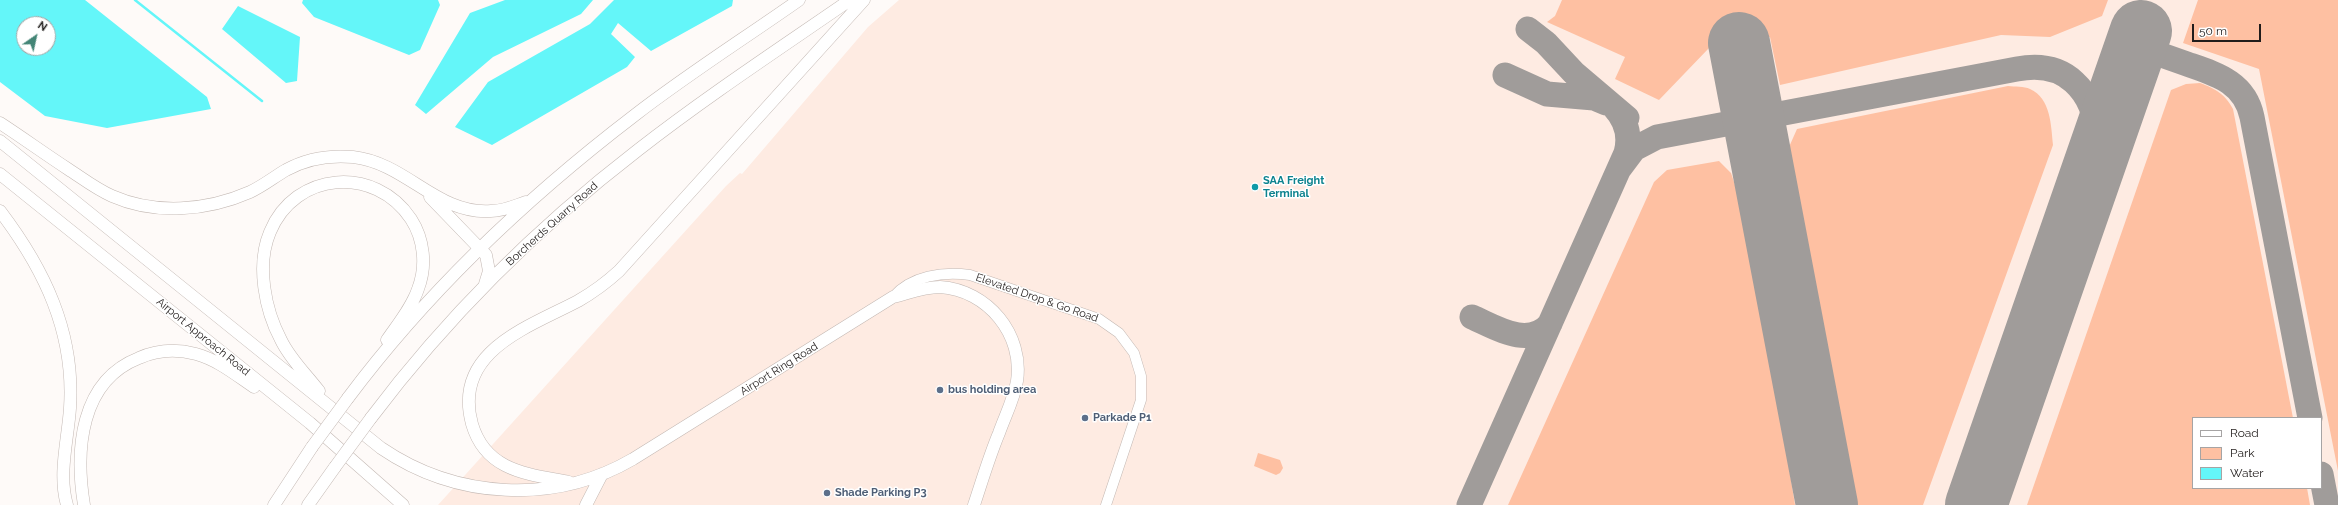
<!DOCTYPE html>
<style>
body{margin:0}
#map{position:relative;width:2338px;height:505px;overflow:hidden;background:#fefaf8;font-family:Raleway,sans-serif}
canvas{display:block}
.legend{position:absolute;left:2192px;top:417px;width:130px;height:72px;box-sizing:border-box;background:#fff;border:1px solid #a6a4a4;margin:0;padding:5px 7px;list-style:none;font-size:12px;color:#201c1b}
.legend li{display:flex;align-items:center;gap:8px;height:20px}
.legend b{width:20px;border:1px solid #a6a4a4}
.north{position:absolute;left:16px;top:16px;width:40px;height:40px;box-sizing:border-box;background:#fff;border:1px solid #a6a4a4;border-radius:50%;rotate:34deg;font-size:11px;font-weight:700;line-height:16px;text-align:center;color:#201c1b}
.north::after{content:'';display:block;margin:auto;width:14px;height:18px;background:#438576;clip-path:polygon(50% 0,100% 100%,50% 72%,0 100%)}
.scale{position:absolute;left:2192px;top:24px;width:69px;height:18px;box-sizing:border-box;border:2px solid #201c1b;border-top:0;padding-left:5px;font-size:12px;line-height:14px;white-space:nowrap;color:#201c1b;-webkit-text-stroke:3px #fff;paint-order:stroke}
</style>
<div id="map">
<canvas width="2338" height="505"></canvas>
<ul class="legend">
<li><b style="height:5px;background:#fff"></b>Road</li>
<li><b style="height:11px;background:#fec0a2"></b>Park</li>
<li><b style="height:11px;background:#64f6f9"></b>Water</li>
</ul>
<div class="north">N</div>
<div class="scale">50 m</div>
</div>
<script>
const ctx = document.querySelector('canvas').getContext('2d');
ctx.lineJoin = 'round';
function paint(path, color) { ctx.fillStyle = color; ctx.fill(path, 'evenodd'); }
function trace(path, color, width, dash) { ctx.strokeStyle = color; ctx.lineWidth = width; ctx.lineCap = dash ? 'butt' : 'round'; ctx.setLineDash(dash || []); ctx.stroke(path); }
function write(font, color, halo, rows, align = 'center') {
  ctx.font = font + ' Raleway,sans-serif'; ctx.lineWidth = 3; ctx.setLineDash([]); ctx.textBaseline = 'middle'; ctx.strokeStyle = halo; ctx.fillStyle = color; for (const [text, x, y, turn = 0] of rows) {
    ctx.save(); ctx.translate(x, y); ctx.rotate((+turn || 0) * Math.PI / 180); ctx.textAlign = isNaN(turn) ? turn : align; if (halo) ctx.strokeText(text, 0, 0); ctx.fillText(text, 0, 0); ctx.restore();
  }
}
const built = new Path2D(`
 M899 0H2338V505H438L726 186 740 173 742 174 868 27ZM2193 418H2321V488H2193Z`);
const green = new Path2D(`
 M1562 0H2108L2102 16 2050 37 2001 35 1780 85 1770 37 1709 48 1659 100 1615 79 1625 57 1547 22 1555 16Z
 M2198 0H2338V471L2259 69 2183 43Z
 M2200 83C2216 89 2225 94 2233 109L2293 418H2193V488H2307L2310 505H2027L2171 90 2186 84Z
 M2008 86C2015 87 2024 86 2030 89 2051 98 2051 126 2053 145L1923 505H1857L1789 147 1797 129Z
 M1719 161 1731 173 1752 236 1795 505H1508L1654 182 1667 170Z
 M1258 453 1280 460 1283 468 1280 473 1276 475 1254 466Z`);
const water = new Path2D(`
 M0 0H85L207 97 211 109 107 128 45 116 0 82ZM24 24H48V48H24Z
 M303 0H438L440 5 420 50 409 55 314 17 302 3Z
 M505 0H593L581 14 493 57 426 114 415 105 470 13Z
 M614 0H733L732 6 651 51 618 23 611 34 635 57 627 67 492 145 455 127 488 82 590 24Z
 M238 6 300 37 297 81 286 83 222 29Z`);
const stream = new Path2D(`
 M135 0 262 101`);
const taxiway = new Path2D(`
 M1528 29 1546 43 1574 73 1627 118
 M2136 46C2153 52 2170 58 2187 64 2216 74 2245 82 2252 117L2310 418
 M1505 75 1547 94 1594 98 1606 103
 M1619 169 1634 149 1657 137 2017 69C2038 65 2058 67 2074 82 2119 123 2084 192 2069 239
 M1472 317C1495 327 1528 349 1550 324
 M2321 474 2327 505
 M1469 505 1626 153C1631 135 1626 120 1614 107`);
const runway = new Path2D(`
 M1739 43 1827 505
 M1976 505 2141 31`);
const minor = new Path2D(`
 M893 297C911 276 943 271 970 275L1099 319 1119 333 1134 353 1141 376V400L1106 505`);
const major = new Path2D(`
 M0 123C23 138 45 154 68 169 82 178 96 189 112 196 155 215 207 211 250 192 263 186 274 177 286 170 306 159 330 155 353 157 407 163 437 215 491 211 504 211 514 206 526 202
 M0 141 381 448C456 499 554 505 633 459L893 297C909 293 923 287 940 287 988 290 1024 335 1017 381 1014 399 1005 416 999 433 989 457 982 481 974 505
 M0 174 310 423 403 505
 M430 197 486 255 489 271 485 284
 M0 211C44 269 75 332 70 408 68 439 58 474 67 505
 M319 391C306 374 290 359 281 340 265 310 256 265 270 232 295 171 375 165 411 219 424 239 427 266 418 289 412 307 398 324 387 340
 M348 398C428 291 529 196 635 115 688 74 745 38 799 0
 M371 418C447 317 538 227 638 150 706 97 779 49 850 0
 M569 482C529 474 486 472 472 424 452 351 529 327 578 301 592 293 607 282 619 271L864 0
 M84 505C75 450 80 381 139 358 157 350 177 349 196 354 218 360 236 375 254 387
 M274 505 312 447
 M308 505 335 467
 M586 505 602 474`);
const majorBridge = new Path2D(`
 M312 447 348 398
 M335 467 371 418`);
const markers = [
 [1255,187,4,"#0f9aa8"],
 [940,390,4,"#5c6f8a"],
 [1085,418,4,"#5c6f8a"],
 [827,493,4,"#5c6f8a"]
];
const cultureNames = [
 ["SAA Freight",1263,181],
 ["Terminal",1263,194]
];
const streetNames = [
 ["Borcherds Quarry Road",552,224,-42],
 ["Elevated Drop & Go Road",1037,298,19],
 ["Airport Approach Road",203,337,39],
 ["Airport Ring Road",779,369,-32]
];
const serviceNames = [
 ["bus holding area",948,390],
 ["Parkade P1",1093,418],
 ["Shade Parking P3",835,493]
];
paint(built, '#feebe2');
paint(green, '#fec0a2');
paint(water, '#64f6f9');
trace(stream, '#64f6f9', 2.5);
trace(taxiway, '#a09c9a', 25);
trace(runway, '#a09c9a', 62);
trace(minor, '#c3b8b3', 11);
trace(major, '#c3b8b3', 13);
trace(minor, '#fff', 10);
trace(major, '#fff', 12);
trace(majorBridge, '#c3b8b3', 13, []);
trace(majorBridge, '#fff', 12);
for (const [x, y, r, color] of markers) { const dot = new Path2D(); dot.arc(x, y, r, 0, 2 * Math.PI); ctx.fillStyle = color; ctx.fill(dot); trace(dot, '#fff', 1.5); }
write('bold 11px', '#0d838f', '#fff', cultureNames, 'left');
write('11px', '#201c1b', '#fff', streetNames);
write('bold 11px', '#4e5e75', '#fff', serviceNames, 'left');
</script>
